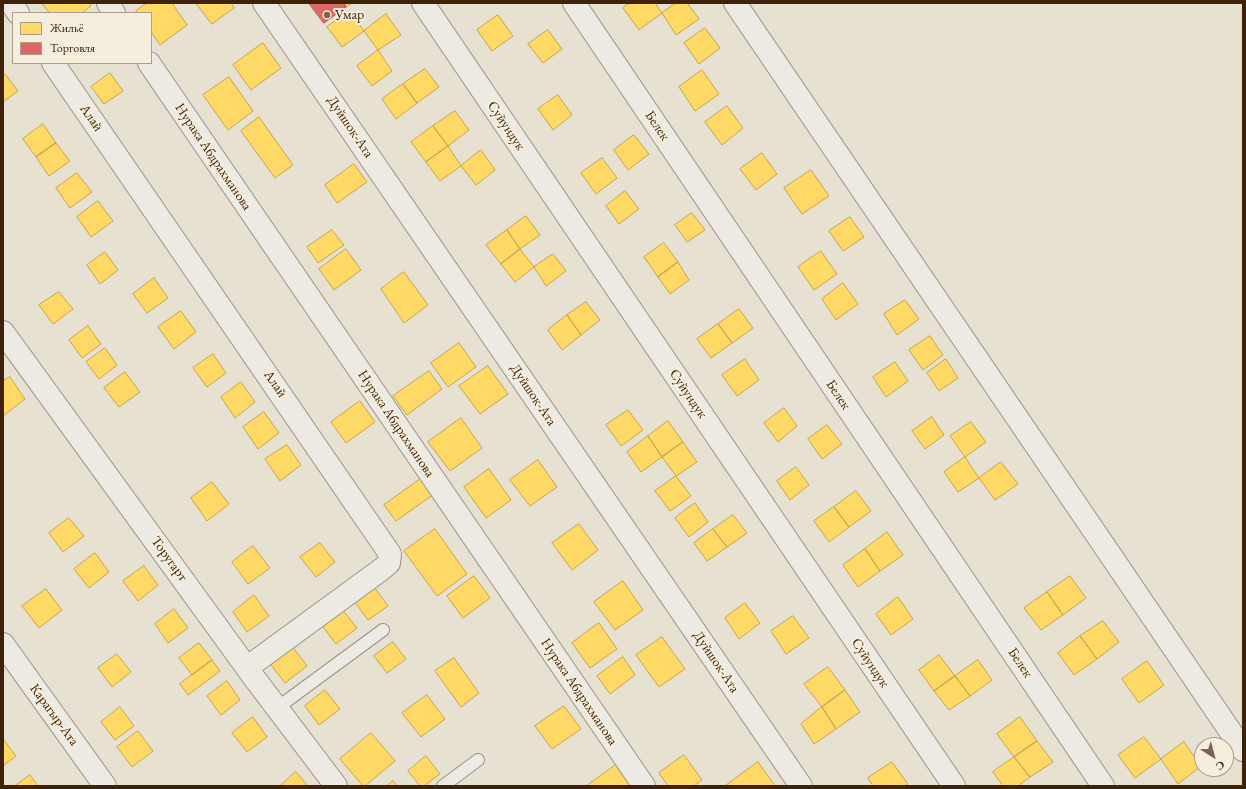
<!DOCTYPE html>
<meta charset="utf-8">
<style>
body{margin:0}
#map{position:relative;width:1246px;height:789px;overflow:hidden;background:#e7e1d2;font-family:"EB Garamond",serif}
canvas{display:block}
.frame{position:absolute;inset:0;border:4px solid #402109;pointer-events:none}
.legend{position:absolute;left:12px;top:12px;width:140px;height:52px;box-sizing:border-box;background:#f5eedd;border:1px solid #ad9c88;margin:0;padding:5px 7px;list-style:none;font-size:12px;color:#402109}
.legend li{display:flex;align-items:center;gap:8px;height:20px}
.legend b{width:20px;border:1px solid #ad9c88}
.north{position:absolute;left:1194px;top:737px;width:40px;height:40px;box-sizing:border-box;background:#f5eedd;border:1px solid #ad9c88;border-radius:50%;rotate:144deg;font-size:11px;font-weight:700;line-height:16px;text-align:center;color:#402109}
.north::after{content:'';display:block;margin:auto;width:14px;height:18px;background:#7a644f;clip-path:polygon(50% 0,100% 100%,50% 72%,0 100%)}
</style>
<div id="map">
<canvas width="1246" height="789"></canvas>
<div class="frame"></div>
<ul class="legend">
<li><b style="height:11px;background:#ffd966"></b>Жильё</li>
<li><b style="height:11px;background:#e06666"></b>Торговля</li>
</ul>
<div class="north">С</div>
</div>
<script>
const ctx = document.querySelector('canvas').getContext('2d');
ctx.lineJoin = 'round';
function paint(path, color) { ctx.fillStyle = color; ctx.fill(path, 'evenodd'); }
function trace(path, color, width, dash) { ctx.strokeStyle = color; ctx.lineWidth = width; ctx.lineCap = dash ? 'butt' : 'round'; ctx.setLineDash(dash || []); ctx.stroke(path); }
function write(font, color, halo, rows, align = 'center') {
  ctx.font = font + ' "EB Garamond",serif'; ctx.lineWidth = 4; ctx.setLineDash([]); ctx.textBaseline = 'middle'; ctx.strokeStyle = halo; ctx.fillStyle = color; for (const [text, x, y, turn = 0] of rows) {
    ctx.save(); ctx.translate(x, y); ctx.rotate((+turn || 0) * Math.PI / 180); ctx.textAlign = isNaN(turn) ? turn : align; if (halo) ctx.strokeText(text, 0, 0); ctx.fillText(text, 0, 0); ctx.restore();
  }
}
const homes = new Path2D(`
 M42 3H89L91 6 82 13H50Z
 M147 3H172L187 25 160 45 151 32V13H137L136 11Z
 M196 3H231L234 8 212 24Z
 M344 3H352L346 7Z
 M630 3H655L662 13 639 30 623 8Z
 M676 3H687L699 19 676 35 662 13Z
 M350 11 364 31 342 47 327 27Z
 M386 14 401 35 378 50 364 31Z
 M498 15 513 36 492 51 477 30Z
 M705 28 720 48 699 64 684 43Z
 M548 30 562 49 543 63 528 44Z
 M263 43 281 68 251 90 233 65Z
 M378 50 392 71 372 86 357 66Z
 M425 69 439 87 417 103 403 84Z
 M702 70 719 94 695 111 679 87Z
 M110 73 123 91 104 104 91 87Z
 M5 74 18 91 3 102V75Z
 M229 77 253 111 228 130 203 95Z
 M403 84 417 103 396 119 382 99Z
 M558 95 572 115 553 130 538 109Z
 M727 106 743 128 722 145 705 122Z
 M455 111 469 130 448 146 433 126Z
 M259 117 293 165 275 178 241 131Z
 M43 124 56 143 36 157 23 139Z
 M433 126 448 146 426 162 411 142Z
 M634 135 649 154 628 170 614 150Z
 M56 143 70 161 49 176 36 157Z
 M448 146 461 166 440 181 426 162Z
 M481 150 495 170 476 185 461 166Z
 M762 153 777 174 756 190 740 169Z
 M602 158 617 178 596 194 581 173Z
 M354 164 367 182 337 203 325 185Z
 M811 170 829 196 802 214 784 188Z
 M77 173 92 192 70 208 56 188Z
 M625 191 639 209 619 224 606 206Z
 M98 201 113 221 91 237 77 217Z
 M692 213 705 230 687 242 675 225Z
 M526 216 540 235 520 249 507 230Z
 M850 217 864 237 843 251 829 231Z
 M332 230 344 245 318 263 307 247Z
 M507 230 520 249 501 264 486 245Z
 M664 243 678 262 658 277 644 257Z
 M346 249 361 270 334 290 319 269Z
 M520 249 534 267 515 282 501 264Z
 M821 251 837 274 814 290 798 267Z
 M105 252 118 270 100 284 87 265Z
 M553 254 566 271 546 286 534 267Z
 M678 262 689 280 670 294 658 277Z
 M404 272 428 305 404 323 381 289Z
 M154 278 168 298 147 313 133 294Z
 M843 283 858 304 836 320 822 299Z
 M59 292 73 309 53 324 39 305Z
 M905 300 919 319 897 335 884 314Z
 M586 302 600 320 581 335 567 315Z
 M739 309 753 328 732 343 718 324Z
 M181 311 196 332 174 349 158 327Z
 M567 315 581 335 562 350 548 330Z
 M718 324 732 343 711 358 697 339Z
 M88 326 101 344 82 358 69 340Z
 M930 336 943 355 923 370 909 350Z
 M459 343 476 367 448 387 431 363Z
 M105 348 117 365 99 379 86 362Z
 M213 354 226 373 207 387 193 368Z
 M745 359 759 380 737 396 722 375Z
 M946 359 958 378 939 391 927 373Z
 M895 362 908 381 886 397 873 377Z
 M488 366 508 394 480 414 459 386Z
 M429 371 442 389 407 415 393 396Z
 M125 372 140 392 119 407 104 388Z
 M10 377 25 399 3 416V381Z
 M241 382 255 402 235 418 221 397Z
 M360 401 375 422 346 443 331 422Z
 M784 408 797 426 778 442 764 423Z
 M628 410 643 430 621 446 606 425Z
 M264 412 279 433 258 449 243 427Z
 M932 417 944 435 925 449 912 431Z
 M461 418 482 448 450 471 428 442Z
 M668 421 683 442 662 457 648 436Z
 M971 422 986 442 965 457 950 436Z
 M827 425 842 444 822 459 808 439Z
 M648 436 662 457 641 472 627 452Z
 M683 442 697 462 676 476 662 457Z
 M287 445 301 465 280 481 265 459Z
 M965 457 979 478 958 492 944 472Z
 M538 460 557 487 530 506 510 480Z
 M1001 462 1018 484 995 500 979 478Z
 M796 467 809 485 790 500 777 481Z
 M489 469 511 500 486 518 464 487Z
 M676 476 691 496 670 511 655 491Z
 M422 478 434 494 396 521 384 505Z
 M212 482 229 504 207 521 191 498Z
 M856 491 871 511 849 527 834 507Z
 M695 503 708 522 689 537 675 518Z
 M834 507 849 527 829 542 814 521Z
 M733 515 747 533 727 547 713 529Z
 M69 518 84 536 63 552 49 533Z
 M579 524 598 550 572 570 552 543Z
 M435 529 467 574 437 596 404 551Z
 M713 529 727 547 707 561 694 543Z
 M887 532 903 555 880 571 865 549Z
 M320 543 335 562 316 577 300 557Z
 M253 546 270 568 248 584 232 562Z
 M865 549 880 571 858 587 843 565Z
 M95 553 109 572 89 588 74 569Z
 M144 566 158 585 138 601 123 581Z
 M474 576 490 598 463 618 447 596Z
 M1070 576 1086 598 1063 615 1047 592Z
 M623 581 643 610 615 630 594 602Z
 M372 584 388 606 368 620 352 598Z
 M46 589 62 610 39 628 22 606Z
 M1047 592 1063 615 1041 630 1024 608Z
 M254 595 269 616 247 632 233 612Z
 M898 597 913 619 891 635 876 614Z
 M745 603 760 623 739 639 725 618Z
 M341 608 357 628 336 644 320 623Z
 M174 609 188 628 168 643 155 624Z
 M793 616 809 638 786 654 771 631Z
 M1103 621 1119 642 1097 659 1080 636Z
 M599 623 617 649 590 668 572 643Z
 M1080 636 1097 659 1074 675 1058 653Z
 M662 637 685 669 659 687 636 655Z
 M393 642 406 659 387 673 374 656Z
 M199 643 212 660 192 675 179 658Z
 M291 645 307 666 285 683 268 661Z
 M117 654 131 672 112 687 98 668Z
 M939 655 955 676 934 691 919 670Z
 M623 657 635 675 610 694 597 676Z
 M454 658 479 693 461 707 435 671Z
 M212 660 220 671 188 695 180 684Z
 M978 660 992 680 970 696 955 676Z
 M1147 661 1164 685 1139 703 1122 679Z
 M828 667 845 690 822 707 804 684Z
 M955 676 970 696 949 710 934 691Z
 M227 681 240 700 221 715 207 696Z
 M325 690 340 709 319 725 305 706Z
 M845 690 860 712 836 729 822 707Z
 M427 695 445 719 421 737 402 713Z
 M564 706 581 729 552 749 535 726Z
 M120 707 134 726 115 740 101 722Z
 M822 707 836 729 814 744 801 724Z
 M253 717 267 737 247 752 232 733Z
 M1020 717 1037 741 1014 757 997 734Z
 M138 731 153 751 132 767 117 747Z
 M371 733 395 761 365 786H363L340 759Z
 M1144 737 1161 759 1135 778 1118 755Z
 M3 739 16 756 3 766Z
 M1037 741 1053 762 1030 777 1014 757Z
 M1184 742 1201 766 1178 784 1161 759Z
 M684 755 702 780 694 786H668L659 773Z
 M426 756 440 774 424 786H420L408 771Z
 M1014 757 1030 777 1018 786H1003L993 772Z
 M758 762 775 786H725Z
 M892 762 908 784 905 786H873L868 778Z
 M617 764 632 786H589L588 785Z
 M296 772 308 786H280Z
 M30 775 38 786H15Z
 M393 781 397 786H387Z`);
const shops = new Path2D(`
 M309 3H344L346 7 324 23Z`);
const lane = new Path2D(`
 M277 708 383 630
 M443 786 478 760`);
const street = new Path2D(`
 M11 3 18 13
 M108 3 114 13
 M264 3 801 786
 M423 3 954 786
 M574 3 1103 786
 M735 3 1243 750
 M53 63 390 554 389 563 382 569 248 667
 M149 63 644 786
 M3 332 255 679 336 786
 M3 644 105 786`);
const markers = [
 [327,15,4,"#7a644f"]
];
const poiNames = [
 ["Умар",335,15]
];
const streetNames = [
 ["Алай",91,118,55],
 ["Суйундук",506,126,56],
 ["Белек",657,126,56],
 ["Дуйшок-Ата",350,127,56],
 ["Нурака Абдрахманова",213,157,56],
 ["Алай",275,384,55],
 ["Суйундук",688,394,56],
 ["Дуйшок-Ата",533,395,56],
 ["Белек",838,395,56],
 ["Нурака Абдрахманова",396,424,56],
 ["Торугарт",169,559,54],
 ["Дуйшок-Ата",716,662,56],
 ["Суйундук",870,663,56],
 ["Белек",1020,663,56],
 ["Нурака Абдрахманова",579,692,56],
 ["Карагыр-Ата",54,715,54]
];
paint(homes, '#ffd966');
trace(homes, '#c6a24a', 1);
paint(shops, '#e06666');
trace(shops, '#b0514a', 1);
trace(lane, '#9a9287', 14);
trace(street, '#9a9287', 24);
trace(lane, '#eceae2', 12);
trace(street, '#eceae2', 22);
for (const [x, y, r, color] of markers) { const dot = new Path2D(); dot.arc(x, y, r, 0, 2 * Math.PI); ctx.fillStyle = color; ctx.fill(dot); trace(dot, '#f5eedd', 1.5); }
write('14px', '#402109', '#f5eedd', poiNames, 'left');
write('14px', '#402109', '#f5eedd', streetNames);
</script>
